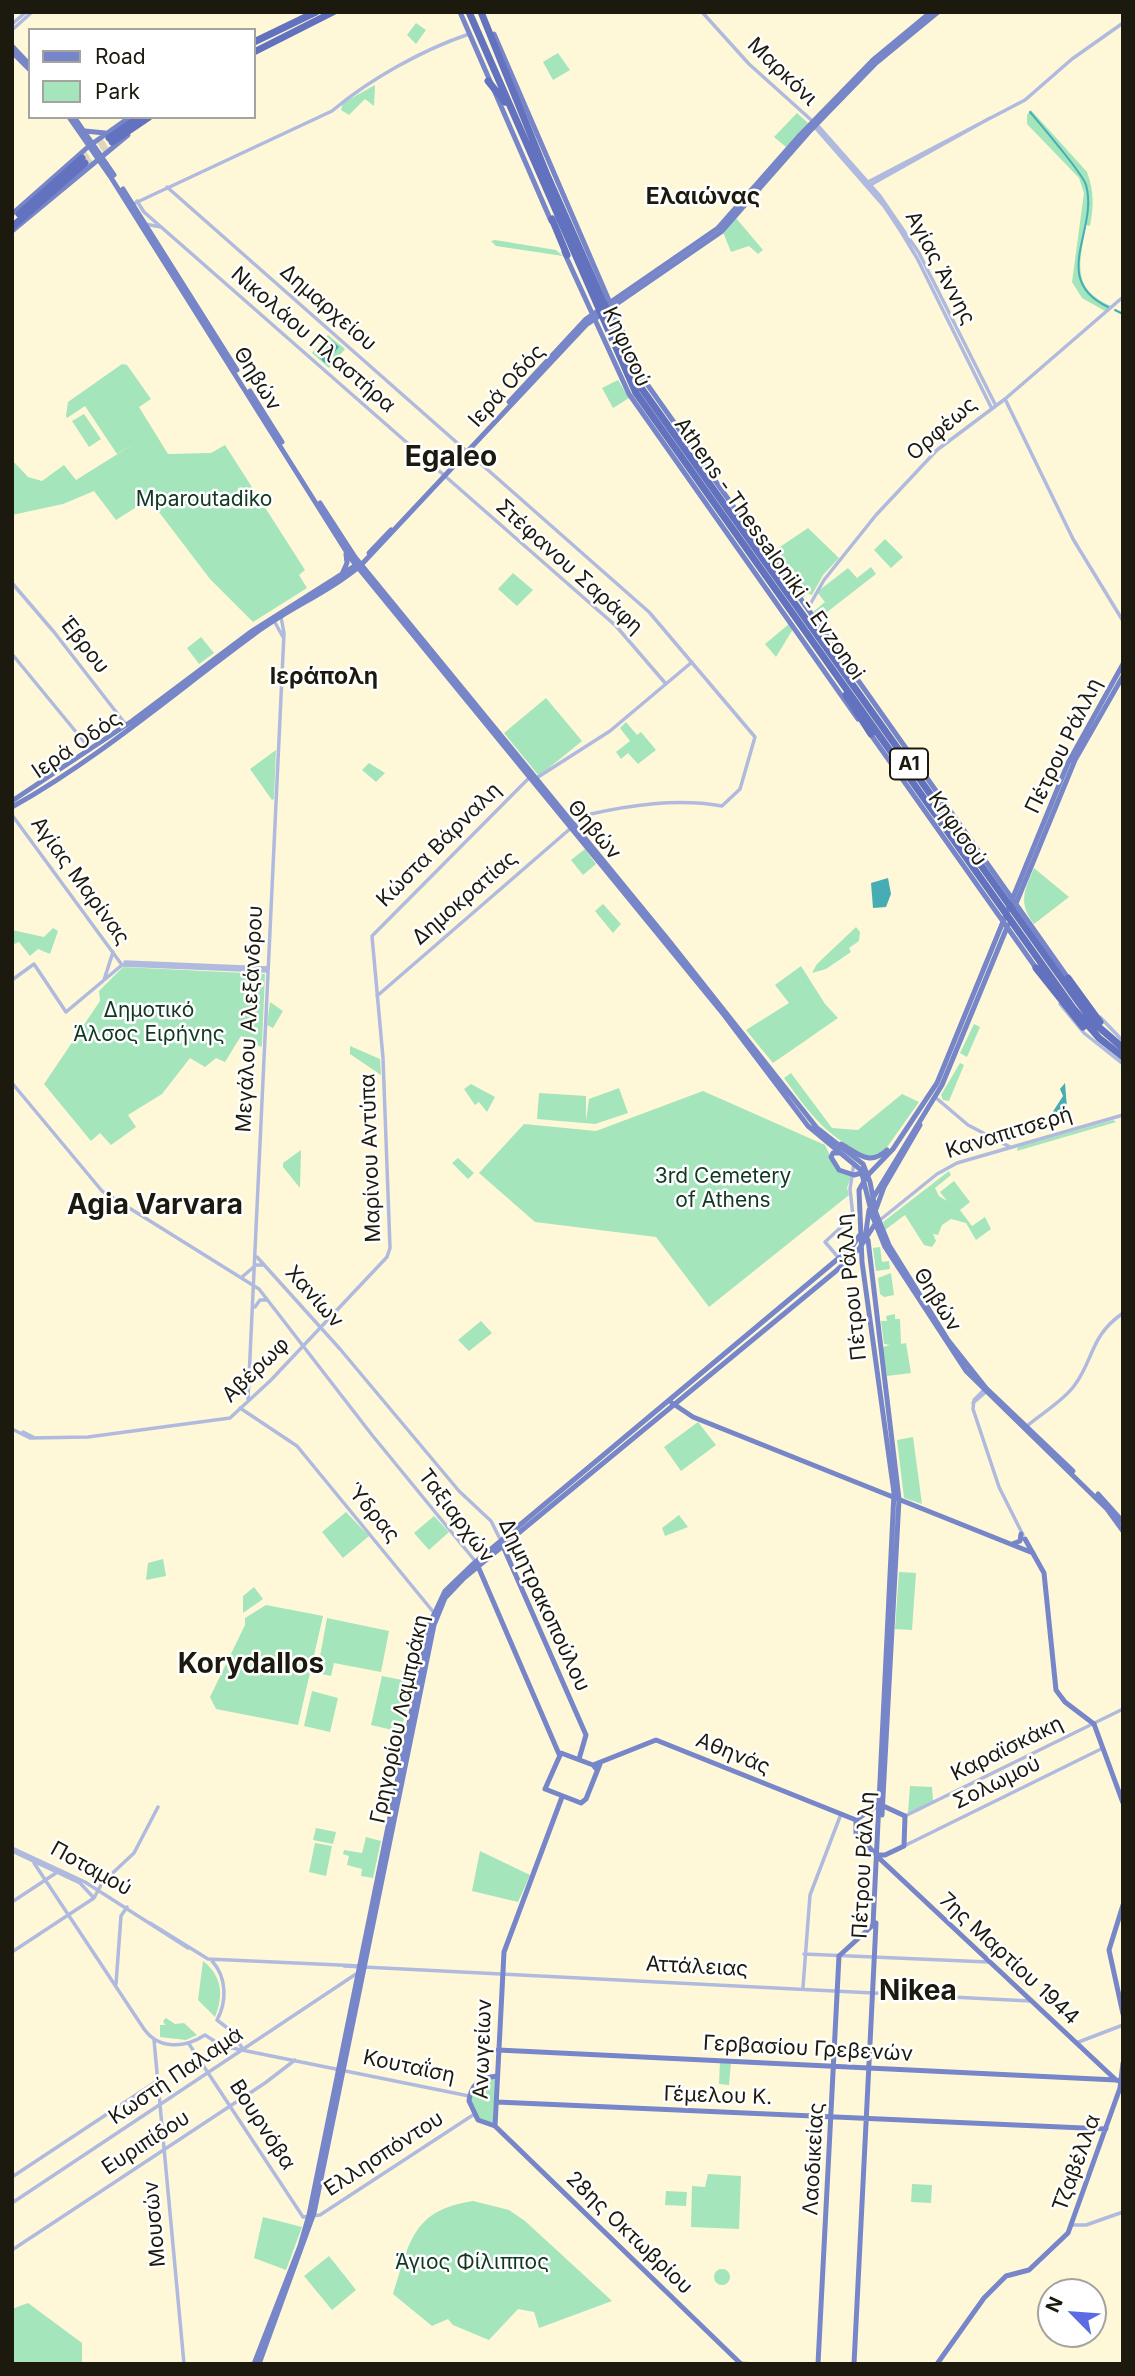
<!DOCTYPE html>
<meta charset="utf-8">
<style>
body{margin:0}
#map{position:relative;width:1135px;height:2376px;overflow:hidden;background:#fef8d8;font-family:Inter,sans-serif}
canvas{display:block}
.frame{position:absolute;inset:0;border:14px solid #1c1a0e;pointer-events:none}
.legend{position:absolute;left:28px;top:28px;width:228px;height:91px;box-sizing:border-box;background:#fff;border:2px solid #a4a39f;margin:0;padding:9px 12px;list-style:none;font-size:21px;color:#1c1a0e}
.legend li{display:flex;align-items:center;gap:14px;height:35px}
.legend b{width:35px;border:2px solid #a4a39f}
.north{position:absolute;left:1037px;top:2278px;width:70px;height:70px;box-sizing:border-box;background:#fff;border:2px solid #a4a39f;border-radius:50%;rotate:295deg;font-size:19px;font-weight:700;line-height:28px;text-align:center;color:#1c1a0e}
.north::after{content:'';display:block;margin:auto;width:24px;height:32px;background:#5b6be3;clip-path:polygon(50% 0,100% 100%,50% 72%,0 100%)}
</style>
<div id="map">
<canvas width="1135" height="2376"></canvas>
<div class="frame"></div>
<ul class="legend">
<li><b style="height:9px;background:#7786c8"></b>Road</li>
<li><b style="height:19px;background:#a4e5bb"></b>Park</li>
</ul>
<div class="north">N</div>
</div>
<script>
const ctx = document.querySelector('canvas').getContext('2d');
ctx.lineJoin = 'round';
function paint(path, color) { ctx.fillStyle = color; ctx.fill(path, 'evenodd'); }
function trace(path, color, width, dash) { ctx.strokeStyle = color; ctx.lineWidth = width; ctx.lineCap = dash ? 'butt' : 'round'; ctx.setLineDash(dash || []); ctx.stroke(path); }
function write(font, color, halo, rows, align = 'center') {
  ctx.font = font + ' Inter,sans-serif'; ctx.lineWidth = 5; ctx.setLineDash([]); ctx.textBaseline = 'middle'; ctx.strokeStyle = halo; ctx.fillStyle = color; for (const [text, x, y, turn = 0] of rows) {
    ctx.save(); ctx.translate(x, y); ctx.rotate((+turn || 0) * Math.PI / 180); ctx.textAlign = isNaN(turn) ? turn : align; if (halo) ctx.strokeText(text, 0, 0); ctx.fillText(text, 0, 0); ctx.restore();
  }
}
const green = new Path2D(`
 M416 23 426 30 416 44 407 35Z
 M558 53 570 70 553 80 543 62Z
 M375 85 374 106 365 99 349 115 341 110 343 103Z
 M1031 110 1087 172C1094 191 1094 206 1090 226L1086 225C1080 262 1070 288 1111 306L1105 311 1082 298 1072 282 1084 193 1079 178 1027 124V115Z
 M797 113 808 123 786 147 774 137Z
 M736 218 763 250 758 254 749 246 731 252 723 232Z
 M495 240 556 250 563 256 496 246 491 241Z
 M328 335 345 349 329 368 312 353Z
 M122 364 127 365 151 399 139 407 168 454 211 453 225 445 305 570 299 575 307 588 253 622 210 579 149 499 116 520 94 491 63 504 12 515V460L28 477 42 481 64 465 76 480 137 442 117 454 85 406 67 418 66 416 68 402Z
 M618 380 629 398 613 408 602 388Z
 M84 414 101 439 89 447 72 421Z
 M808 528 839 558 823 575 812 595 807 593 803 598 795 587 800 583 792 567 783 569 771 553Z
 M885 539 903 557 891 568 874 550Z
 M871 567 876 574 818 619 813 612 825 602 817 592 848 568 857 578Z
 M513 573 533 590 517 606 498 589Z
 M789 624 793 629 776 657 765 644Z
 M201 637 214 653 199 664 187 648Z
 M546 698 582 741 539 776 504 733Z
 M626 722 637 735 641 732 656 750 638 764 628 753 621 759 616 752 630 741 620 728Z
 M276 750 274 799 272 800 250 769Z
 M369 763 385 773 376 782 362 770Z
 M585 849 596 864 583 875 571 860Z
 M1034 868 1069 897 1034 924C1018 903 1024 891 1034 868Z
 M603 904 621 924 613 933 595 911Z
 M856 927 860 932 859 941 849 948 851 952 826 969 812 973 817 964Z
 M53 928 58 931 50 954 38 949 30 956 19 942 12 945V930L44 937Z
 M801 966 825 1004 838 1018 773 1063 746 1030 789 1003 775 985Z
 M123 967 265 974 262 1045 261 1047 241 1036 225 1062 216 1058 205 1067 190 1058 162 1094 128 1115 136 1127 111 1145 100 1133 91 1141 44 1084 100 1001 99 991Z
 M270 1002 283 1011 273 1028 267 1025Z
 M974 1024 980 1027 967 1057 960 1053Z
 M350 1046 380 1059 381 1075 350 1054Z
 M960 1063 964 1065 949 1101 943 1100 941 1095Z
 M791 1073 832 1128 858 1130 902 1094 919 1102 885 1150 872 1158C828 1138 812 1117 784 1078Z
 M471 1084 495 1097 487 1112 479 1102 475 1105 464 1089Z
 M619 1088 628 1113 595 1124 537 1119 539 1093 586 1096V1121L589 1099Z
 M703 1091 825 1145 836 1168 851 1176 847 1188 849 1195 709 1307 656 1237 535 1222 479 1173 524 1124 596 1131Z
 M1113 1120 1116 1122 1017 1151 1018 1147Z
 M301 1150 300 1188 283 1167V1163Z
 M458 1158 474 1173 468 1179 452 1163Z
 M949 1171 951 1175 935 1188 939 1196 947 1201 940 1192 954 1181 970 1202 960 1210 972 1226 985 1217 991 1229 976 1240 966 1223 951 1219 942 1225 938 1235 933 1234 936 1241 932 1247 924 1245 905 1215 885 1230 883 1222Z
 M880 1247 882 1262 889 1261 890 1269 876 1271 873 1248Z
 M891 1273 894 1295 884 1297 880 1294 878 1278Z
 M895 1314V1319H900L901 1344 906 1343 911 1373 887 1376 883 1347 890 1345 884 1344 881 1321H887L886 1316Z
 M481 1321 492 1333 469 1351 458 1340Z
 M698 1422 716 1445 681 1471 664 1447Z
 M913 1437 922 1504 904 1498 897 1440Z
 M346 1512 369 1536 343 1558 322 1532Z
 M679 1515 688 1527 665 1536 662 1528Z
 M434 1516 449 1532 429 1550 414 1533Z
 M163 1559 166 1576 146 1580 148 1563Z
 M899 1572 916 1573 912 1630 895 1629Z
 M254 1587 263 1599 243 1613V1596Z
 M266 1605 323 1616 298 1725 216 1709 210 1697 245 1625V1618Z
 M327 1618 389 1631 381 1672 334 1663 331 1676 317 1673Z
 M382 1676 412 1682 401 1732 371 1725Z
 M312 1691 338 1698 330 1732 304 1726Z
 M910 1786 932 1787 933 1801 908 1813Z
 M316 1828 336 1832 333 1844 313 1840Z
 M366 1837 381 1841 373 1878 361 1876 362 1869 347 1865 349 1856 343 1854 344 1850 362 1853Z
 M315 1843 332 1846 326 1876 309 1872Z
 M480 1851 530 1875 518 1902 472 1891Z
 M203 1961C222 1976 224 1995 215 2017L198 2000Z
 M166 2018 175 2024 184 2023 197 2035 186 2040 160 2037V2025H165L163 2021Z
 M720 2061 731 2062 729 2085 719 2084Z
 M488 2079H495L493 2124 477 2118 470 2100 480 2083Z
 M708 2174 741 2176 739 2229 691 2227 692 2186 705 2187Z
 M912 2184 932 2185 931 2203 911 2202Z
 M666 2191 687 2192 686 2206 665 2205Z
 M473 2201 509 2210 525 2221 612 2301 539 2328 534 2312 518 2309 489 2340 453 2325 448 2319 432 2326 393 2294C410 2242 412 2210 473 2201Z
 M263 2217 302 2227 286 2270 254 2258Z
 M329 2256 356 2290 332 2310 304 2276Z
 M714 2277a8 8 0 1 1 16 0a8 8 0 1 1-16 0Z
 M28 2303 82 2343V2364H12V2309Z`);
const water = new Path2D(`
 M333 341 339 347 325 363 319 357Z
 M888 878 891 894 886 907 873 908 871 883Z
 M1065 1083 1067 1108 1065 1119 1052 1113 1063 1096 1060 1089Z`);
const stream = new Path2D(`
 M1030 112C1041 125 1083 174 1086 185 1099 230 1049 279 1108 307
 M1115 310 1123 314`);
const highwayTunnel = new Path2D(`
 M82 158 109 138
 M85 163 112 142`);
const minor = new Path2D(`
 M702 12 749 64 819 127 880 196 919 253 995 404
 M12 24 26 12
 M12 30 32 12
 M814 126 884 206 900 230 917 258 991 407
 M868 182 1025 100 1072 59 1123 23
 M872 184 990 118
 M167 187 649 612 755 737 740 789 722 806C677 798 630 805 586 815L377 996
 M137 201 144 212 616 626 666 684
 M131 205 332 111C370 79 422 50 469 34
 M145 224 161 227
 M1005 399 1073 539 1123 621
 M12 583 54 632 127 726
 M808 608 824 580 876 515 937 450 1005 399 1123 297
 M273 619 283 637
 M12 654 90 749
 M535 779 610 731 692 662
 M12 815 122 965
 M125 962 268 968
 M123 965 267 971
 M12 980 34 964 66 1012 122 965
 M104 980 113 952
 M1060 1004 1084 1033 1123 1064
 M1100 1017 1123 1041
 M12 1083 102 1191 259 1289 372 1435 476 1562
 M935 1097 968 1125 1010 1147
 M880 1220 937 1174 957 1163 1123 1115
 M257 1257 340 1349 459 1491 491 1521 501 1541
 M844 1264 825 1242 853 1216 850 1189 854 1163
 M242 1277 256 1265H263
 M255 1307 260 1300H267
 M985 1389 974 1400 973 1409 999 1487 1023 1535
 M248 1399 284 633 281 617
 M973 1403 987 1391
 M240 1408 297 1446 435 1614
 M1027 1426C1042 1413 1062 1402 1074 1386 1095 1358 1089 1337 1123 1313
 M12 1429 30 1438 88 1437 230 1418 271 1380 387 1257 390 1248 383 1058 372 936 529 778
 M23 1432 33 1437
 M905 1816 1123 1709
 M904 1846 1103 1748
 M12 1848 85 1882 188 1948
 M12 1851 80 1883 94 1898
 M35 1859 34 1863 144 2029C159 2050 185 2048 205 2035L222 2046 469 2096
 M12 1902 59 1871
 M150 1923 208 1959 361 1966
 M12 1952 94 1898 102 1883 134 1853 158 1807
 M804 1954 988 1962
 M212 1961C227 1977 227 2002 217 2020L230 2030 243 2049
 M344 1966 1030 2001
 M116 1984 121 1916 127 1907
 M803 1987 810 1895 841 1814
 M154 2040 184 2364
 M1076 2043 1123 2025
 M189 2044 303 2217 320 2215 473 2115
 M12 2177 157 2081
 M12 2203 356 1974
 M1072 2225H1086L1123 2212
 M12 2250 265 2083 295 2060
 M740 2363 752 2364`);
const major = new Path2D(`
 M460 12 551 221
 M494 34 642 377 738 513
 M12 46 30 65
 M12 52 30 70
 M69 117 110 176 351 559 724 1015 808 1126 861 1170 872 1215 885 1247 966 1371 1107 1509 1123 1531
 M74 117 114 175
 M85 131 105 133
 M123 189 237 370
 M12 214 89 146 130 117
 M12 231 128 135
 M564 252 629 394 858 719
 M250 391 282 442
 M509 402 586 319 718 228 800 135 873 60 931 12
 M320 503 355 557 670 942 817 1128 863 1164 870 1182 876 1213 889 1245 948 1340 986 1388 1073 1471
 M745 520 1068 978
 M369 553 391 530
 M342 574 347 563 346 554
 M869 732 1036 968
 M12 801 132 721 252 631 356 565
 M12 807C98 759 174 693 253 635 287 609 328 593 361 565L586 325 721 232 809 132 876 63 938 12
 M1015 906 1075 760 1123 676
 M841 1144C858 1153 869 1167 887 1150
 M839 1153H833L831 1157 839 1170 854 1175 865 1172
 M873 1198 942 1085 1008 925
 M876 1209 884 1187 920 1125
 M865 1239 869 1210
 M868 1240 899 1499 882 1815
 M672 1403 693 1417 1033 1553
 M1098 1494 1123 1522
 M1025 1539 1044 1573 1056 1690 1065 1702 1094 1724 1123 1803
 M502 1544 586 1735 579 1759
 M1012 1544 1020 1541 1021 1534
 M477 1564 559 1754
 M593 1765 656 1740 856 1820
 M597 1770 593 1765 561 1753 545 1789 581 1803 586 1799 600 1764
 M856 1820V1833L880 1859 1116 2080 1123 2082
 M856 1820 879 1804 905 1816 904 1846 885 1855H877
 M1123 1905 1109 1950 1123 2014
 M498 2050 1116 2080
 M497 2102 1106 2129
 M495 2126 741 2364
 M495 2126 504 1952 562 1797
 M495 2126 478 2120 469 2101C471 2084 480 2078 497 2076
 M254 2364 300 2246 309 2215 429 1625 445 1591 472 1565 852 1247 859 1236
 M259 2364 314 2213 434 1625 445 1598 464 1578 836 1271 859 1249 875 1224
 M818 2364 839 1956 873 1925 894 1493 862 1262 859 1190 867 1176 893 1149 937 1083 1068 763 1123 664
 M854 2364 876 1923
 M937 2364 984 2298 1006 2276 1029 2270 1068 2233 1120 2088 1123 2063`);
const highway = new Path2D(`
 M469 12 636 393 1073 1008 1099 1038 1123 1057
 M481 12 547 175 642 389 1079 1003 1094 1023 1123 1048
 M254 42 316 12
 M254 52 333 12
 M488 81 505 102
 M109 138 139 117
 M112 142 149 117
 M19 214 82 158
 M552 219 567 255
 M12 227 85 163
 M737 512 759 549
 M846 695 871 734
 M1036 968 1083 1027
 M1068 978 1100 1022`);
const shields = [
 [909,764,38]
];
const shieldNames = [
 ["Α1",909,764]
];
const streetNames = [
 ["Μαρκόνι",782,72,44],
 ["Αγίας Άννης",940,268,62],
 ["Δημαρχείου",328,308,41],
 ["Νικολάου Πλαστήρα",313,340,41],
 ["Κηφισού",626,347,65],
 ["Θηβών",257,379,58],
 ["Ιερά Οδός",507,386,-48],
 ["Ορφέως",942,429,-41],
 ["Athens - Thessaloniki - Evzonoi",769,549,55],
 ["Στέφανου Σαράφη",569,567,42],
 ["Έβρου",84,645,52],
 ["Ιερά Οδός",77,745,-34],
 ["Πέτρου Ράλλη",1064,746,-64],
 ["Κηφισού",957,829,55],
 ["Θηβών",594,830,50],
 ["Κώστα Βάρναλη",439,845,-45],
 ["Αγίας Μαρίνας",80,881,54],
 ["Δημοκρατίας",465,898,-41],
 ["Μεγάλου Αλεξάνδρου",250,1019,-87],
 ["Καναπιτσερή",1009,1133,-17],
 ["Μαρίνου Αντύπα",371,1158,-92],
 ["Πέτρου Ράλλη",852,1287,-96],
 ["Χανίων",314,1297,48],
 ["Θηβών",937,1300,58],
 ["Αβέρωφ",256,1370,-44],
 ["Ύδρας",373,1513,50],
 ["Ταξιαρχών",456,1516,53],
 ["Δημητρακοπούλου",544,1605,65],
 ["Γρηγορίου Λαμπράκη",400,1719,-78],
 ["Καραϊσκάκη",1007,1749,-26],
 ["Αθηνάς",733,1754,22],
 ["Σολωμού",997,1783,-26],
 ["Πέτρου Ράλλη",864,1865,-87],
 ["Ποταμού",91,1869,29],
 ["7ης Μαρτίου 1944",1009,1959,43],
 ["Αττάλειας",697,1967,3],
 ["Ανωγείων",483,2049,-88],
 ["Γερβασίου Γρεβενών",808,2049,3],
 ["Κουταΐση",409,2067,12],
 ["Κωστή Παλαμά",176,2076,-34],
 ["Γέμελου Κ.",718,2096,2],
 ["Βουρνόβα",262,2125,57],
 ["Ευριπίδου",146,2143,-33],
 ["Ελλησπόντου",384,2154,-33],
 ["Λαοδικείας",814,2159,-87],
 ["Τζαβέλλα",1077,2163,-70],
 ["Μουσών",155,2224,-95],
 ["28ης Οκτωβρίου",629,2233,44]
];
const parkNames = [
 ["Mparoutadiko",204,500],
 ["Δημοτικό",149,1011],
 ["Άλσος Ειρήνης",149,1035],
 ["3rd Cemetery",723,1177],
 ["of Athens",723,1201],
 ["Άγιος Φίλιππος",472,2263]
];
const neighbourhoodNames = [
 ["Ελαιώνας",703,197],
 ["Ιεράπολη",324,677]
];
const districtNames = [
 ["Egaleo",451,458],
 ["Agia Varvara",155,1206],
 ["Korydallos",251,1665],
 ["Nikea",918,1992]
];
paint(green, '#a4e5bb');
paint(water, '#46adb5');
trace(stream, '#46adb5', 2);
trace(highwayTunnel, '#dcd7ba', 7, [7, 3.5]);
trace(minor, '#b0badf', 3.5);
trace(major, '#7786c8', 5);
trace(highway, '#6272be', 7);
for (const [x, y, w] of shields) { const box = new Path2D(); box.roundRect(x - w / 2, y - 15.5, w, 31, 5); ctx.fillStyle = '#fff'; ctx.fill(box); trace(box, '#1c1a0e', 2); }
write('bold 19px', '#1c1a0e', null, shieldNames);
write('21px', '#1c1a0e', '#fff', streetNames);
write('21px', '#113823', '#fff', parkNames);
write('bold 23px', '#1c1a0e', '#fff', neighbourhoodNames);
write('bold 28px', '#1c1a0e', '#fff', districtNames);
</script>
